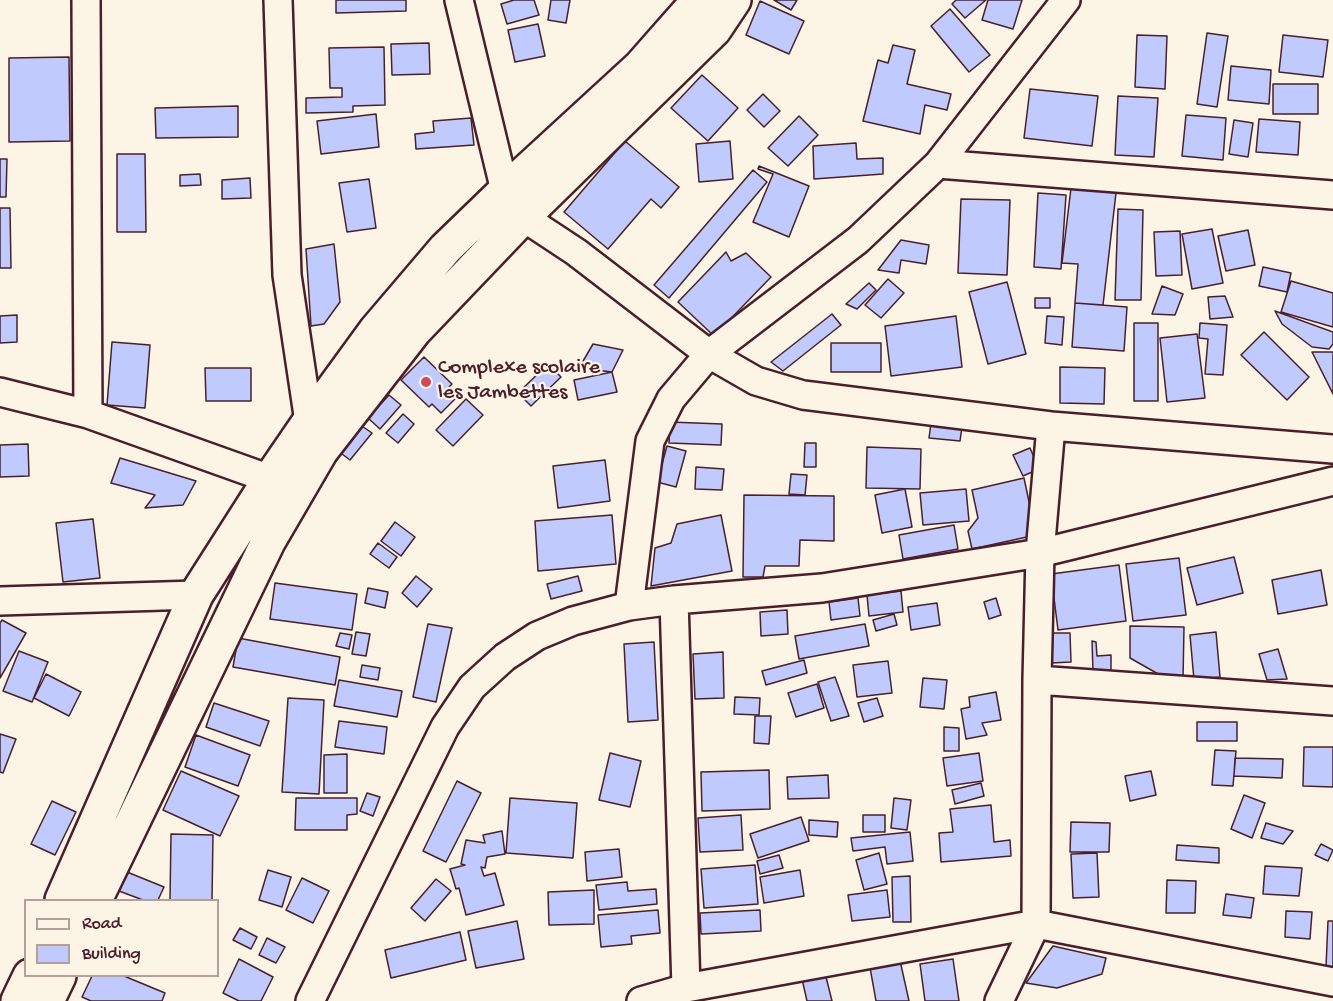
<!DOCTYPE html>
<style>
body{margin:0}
#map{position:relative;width:1333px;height:1001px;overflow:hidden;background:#fcf5e5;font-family:"Gochi Hand",sans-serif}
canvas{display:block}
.legend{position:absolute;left:24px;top:899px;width:195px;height:78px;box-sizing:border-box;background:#fcf5e5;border:2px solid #b59f9b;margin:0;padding:8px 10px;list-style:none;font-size:18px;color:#4a1f2b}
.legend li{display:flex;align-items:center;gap:12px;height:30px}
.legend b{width:30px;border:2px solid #b59f9b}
</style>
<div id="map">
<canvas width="1333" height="1001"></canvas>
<ul class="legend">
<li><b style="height:8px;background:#fcf5e5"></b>Road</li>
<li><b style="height:16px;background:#c0cafc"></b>Building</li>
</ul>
</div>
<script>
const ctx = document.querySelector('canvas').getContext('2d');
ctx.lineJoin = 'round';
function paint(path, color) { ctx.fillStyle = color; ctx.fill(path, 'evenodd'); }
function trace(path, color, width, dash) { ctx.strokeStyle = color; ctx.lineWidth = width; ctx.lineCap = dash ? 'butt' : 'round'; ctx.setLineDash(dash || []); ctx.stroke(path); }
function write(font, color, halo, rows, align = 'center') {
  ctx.font = font + ' "Gochi Hand",sans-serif'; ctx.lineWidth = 4.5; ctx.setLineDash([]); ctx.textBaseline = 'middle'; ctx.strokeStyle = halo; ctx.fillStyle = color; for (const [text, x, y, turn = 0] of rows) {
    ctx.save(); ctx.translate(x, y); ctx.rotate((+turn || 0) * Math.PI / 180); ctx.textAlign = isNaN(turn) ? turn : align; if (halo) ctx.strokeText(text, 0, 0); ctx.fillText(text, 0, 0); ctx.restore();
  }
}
const building = new Path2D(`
 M336 0H406V11L336 13Z
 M514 0H534L539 15 507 24 501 4Z
 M551 0H570L566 23 548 20Z
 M774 0H797L791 10Z
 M956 0H986L965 18 952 4Z
 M988 0H1022L1013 29 982 20Z
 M760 1 804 21 789 54 746 35Z
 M950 9 990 55 969 72 931 26Z
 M538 24 545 56 515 62 508 30Z
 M1207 33 1228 36 1217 107 1197 104Z
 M1137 35 1167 36 1165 89 1135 87Z
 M1283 35 1328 40 1323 77 1279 72Z
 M429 43 430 74 392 75 391 44Z
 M893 45 915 50 907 84 951 94 947 110 925 105 920 134 863 121 878 60 888 63Z
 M384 47 385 105 353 106V112L306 113V98L342 97V88H330L329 48Z
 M69 57 70 141 9 142V58Z
 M1231 66 1271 70 1269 104 1228 100Z
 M702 75 738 108 708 141 671 108Z
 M1273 84H1318V114H1273Z
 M1030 89 1098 96 1092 146 1024 138Z
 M763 94 780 111 764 127 747 110Z
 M1118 96 1158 98 1154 157 1115 155Z
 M238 106V137L156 138 155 108Z
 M376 114 379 147 321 154 317 121Z
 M1186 115 1226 118 1223 160 1182 156Z
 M799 116 818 135 788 166 768 148Z
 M471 118 474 145 416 149 415 134 434 132 433 121Z
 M1259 119 1300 122 1298 155 1256 152Z
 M1234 120 1253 123 1248 157 1229 154Z
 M625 141 679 187 661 208 651 199 608 249 564 212Z
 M730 141 733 179 699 182 696 144Z
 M856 143 857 159 883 158V174L814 179 813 146Z
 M117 154H145L146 232H117Z
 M0 159H7L6 197H0Z
 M759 166 809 186 789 237 753 222 773 174 758 169Z
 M753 170 767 182 669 298 654 285Z
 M200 174 201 185 180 186V175Z
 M250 178 251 198 222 199V180Z
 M369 179 376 228 347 232 339 183Z
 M1071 188 1116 193 1103 305 1075 303 1078 264 1062 263Z
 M1038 193 1066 195 1061 269 1034 267Z
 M961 199 1010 200 1007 275 958 273Z
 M0 208H10L11 268H0Z
 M1118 209 1143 210 1141 300H1115Z
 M1212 229 1223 283 1192 289 1182 234Z
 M1248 230 1255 265 1226 271 1218 236Z
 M1180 231 1182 275 1156 276 1154 232Z
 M901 240 929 245 926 264 901 260 899 273 878 270Z
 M334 244 340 302 324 324 311 326 306 249Z
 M726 252 731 261 746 253 771 277 714 336 678 302Z
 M1263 267 1291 273 1287 292 1259 286Z
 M888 279 904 293 881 318 865 305Z
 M1291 281 1333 293V327L1281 312Z
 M1007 282 1026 354 988 364 969 292Z
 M869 283 876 290 857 309 846 304Z
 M1162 286 1183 294 1175 315 1152 314Z
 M1225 296 1233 317 1210 319 1208 297Z
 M1035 298H1050V308H1035Z
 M1075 303 1127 307 1124 351 1072 347Z
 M1275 311 1333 332V344L1329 349 1312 347 1282 324Z
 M832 314 841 325 783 371 771 362Z
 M17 315V342L0 343V316Z
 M956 316 962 367 891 376 885 326Z
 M1047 316 1064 317 1062 345 1045 343Z
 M1134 323H1158V401H1134Z
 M1200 323 1227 325 1223 375 1205 374 1208 339 1199 338Z
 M1264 332 1309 377 1287 400 1241 355Z
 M1197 334 1205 398 1167 402 1160 338Z
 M112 342 150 345 145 408 107 405Z
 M831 343H881V372H831Z
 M593 344 623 350 612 372 579 368Z
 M1312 352H1333V394Z
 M424 357 452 384 449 387 458 396 441 413 432 404 429 407 401 380Z
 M548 364 561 377 531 406 518 393Z
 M1060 367 1105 368 1104 404 1060 403Z
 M205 368H251V401H206Z
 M612 372 617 392 578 400 574 380Z
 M389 395 401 405 380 429 368 418Z
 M466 399 483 415 453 446 436 430Z
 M403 414 414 424 398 443 386 433Z
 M670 422 722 424 721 445 669 443Z
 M931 423 962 427 960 441 929 438Z
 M359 424 372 433 350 460 338 451Z
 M805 443H816V467H804Z
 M28 444 29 476 0 477V445Z
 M667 446 686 451 676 487 657 482Z
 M867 447 921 449 920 489 866 488Z
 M1030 448 1039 469 1023 476 1013 455Z
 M120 458 196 481 183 505 145 508 155 495 111 483Z
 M605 460 610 501 558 508 553 466Z
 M696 467 724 469 722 490 695 489Z
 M791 474 807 475 805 495 789 494Z
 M1024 478 1036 535 972 549 968 531 978 518 972 490Z
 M905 489 912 527 882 533 875 495Z
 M966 489 969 521 923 525 920 493Z
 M744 495 834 496V541L800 540 799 566H765L763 577H743Z
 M612 515 616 564 538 571 535 521Z
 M721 515 732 571 651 586 655 548 671 543 677 524Z
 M93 519 100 578 63 582 56 523Z
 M395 522 415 537 401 556 381 541Z
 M954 525 958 549 903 559 899 535Z
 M378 543 397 557 389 568 370 554Z
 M1234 557 1243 593 1197 605 1187 568Z
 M1179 558 1186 615 1133 621 1126 564Z
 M1119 565 1126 621 1058 630 1051 574Z
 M1321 570 1327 605 1278 614 1272 580Z
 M416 576 432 589 417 607 402 593Z
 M578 576 582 591 551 599 547 584Z
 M275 583 357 594 352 630 270 619Z
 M368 588 388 592 385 608 365 603Z
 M901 591 903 612 869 616 867 595Z
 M858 598 860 616 831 620 829 602Z
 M996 598 1001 615 989 619 984 602Z
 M937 603 940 625 911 630 908 607Z
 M787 610 788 634 761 636 760 612Z
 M894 614 897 625 876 631 873 620Z
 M2 620 26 633 0 678V623Z
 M428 624 452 628 436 702 413 697Z
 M865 624 869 646 799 659 795 636Z
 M1130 626 1184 627 1183 680 1167 679 1130 658Z
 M356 632 370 634 366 656 352 654Z
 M1216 632 1220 677 1194 680 1190 635Z
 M340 633 352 635 349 649 336 646Z
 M1050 633H1070L1071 662 1051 663Z
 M238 638 340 657 335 685 233 667Z
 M1092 641 1096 642 1097 656 1111 655V672H1093Z
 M654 642 658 720 628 722 624 644Z
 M1278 649 1287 679 1267 680 1259 654Z
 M19 651 48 662 32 702 3 691Z
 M723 652 724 698 695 699 693 654Z
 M804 660 807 673 766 685 762 671Z
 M888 661 892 693 857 697 853 665Z
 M362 665 380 668 378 680 360 677Z
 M46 674 81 692 69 716 34 698Z
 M835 677 849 716 831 721 818 682Z
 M923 678 947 680 944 709 920 707Z
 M339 680 402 691 397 717 334 706Z
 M817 684 824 708 796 717 788 693Z
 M996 692 1001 720 982 723 987 735 966 739 961 709 970 707 969 697Z
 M735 697 760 698 759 715 734 714Z
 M288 698 324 700 319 794 282 792Z
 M877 698 883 716 864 722 858 703Z
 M214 703 269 721 260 746 206 727Z
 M755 716H771L769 744 754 743Z
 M339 721 387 727 384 754 335 747Z
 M1197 722H1237V741H1197Z
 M944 727 959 728V751H944Z
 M0 734 16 739 3 773 0 772Z
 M196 735 250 755 238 786 185 767Z
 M1304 747H1333V787L1303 786Z
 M1215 750 1236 751 1233 786 1212 785Z
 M610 753 641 761 630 807 599 800Z
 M979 753 983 781 947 786 943 758Z
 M347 754V793H324V755Z
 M1235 758 1283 759 1282 778 1234 776Z
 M769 770 770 809 702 811 701 772Z
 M181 771 239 796 220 836 163 810Z
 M1151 771 1156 795 1130 801 1125 776Z
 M828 775 829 798 788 799 787 777Z
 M457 781 481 793 446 862 423 851Z
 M981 783 984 796 955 804 952 790Z
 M367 793 380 797 373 816 360 811Z
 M1244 795 1265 803 1252 838 1231 829Z
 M296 798H357V814L347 815V830H295Z
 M510 798 577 803 573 858 506 853Z
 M894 798 911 800 907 830 891 828Z
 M52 801 76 812 55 855 31 844Z
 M991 805 994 842 1010 840 1011 856 941 862 939 833 953 832 950 809Z
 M741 815 743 850 700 852 698 818Z
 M863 815H885V832H863Z
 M801 817 809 841 758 858 750 834Z
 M809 820 838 822 837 837 809 835Z
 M1071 822 1110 823 1109 852H1070Z
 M1266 823 1293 831 1283 844 1261 838Z
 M502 831 505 854 487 857 485 868 481 867 484 876 495 873 504 905 466 915 459 888 456 889 450 869 465 865 461 864 466 840 485 843 483 835Z
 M910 832 913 861 887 864 885 847 853 851 851 838Z
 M171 834 213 835 212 900H170Z
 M1321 844 1333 850 1328 861 1315 855Z
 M1177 845 1219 848V863L1176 860Z
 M619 849 622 877 587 881 585 852Z
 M879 853 887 884 864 890 856 860Z
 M1097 853 1099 897 1073 898 1071 854Z
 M779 855 783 868 760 874 757 861Z
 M755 865 758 904 704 908 701 869Z
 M1265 866 1302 868 1299 896 1263 894Z
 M268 870 291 877 282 907 259 900Z
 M800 870 804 896 764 903 760 877Z
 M127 872 164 887 158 900H143L119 891Z
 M910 876 911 922H893L892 877Z
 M302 878 329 891 313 923 286 910Z
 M436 879 451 891 425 921 411 908Z
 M1167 880 1196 881 1195 913H1166Z
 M627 882 628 891 656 889 657 904 599 910 596 885Z
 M594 890V924L549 925 548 892Z
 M887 890 890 917 852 921 848 895Z
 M1226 894 1254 898 1251 918 1223 915Z
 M658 910 660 933 631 936 632 944 601 947 598 915Z
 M760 910 761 931 701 934 700 913Z
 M1286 911 1312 912 1310 939 1285 937Z
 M517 921 524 959 476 968 468 931Z
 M1328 921H1333V968L1326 967Z
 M240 928 257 937 251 949 233 940Z
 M460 932 466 960 391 978 385 950Z
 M267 938 285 947 276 963 259 955Z
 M1053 946 1106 958 1102 974 1057 988 1026 983Z
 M899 956 909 1001H876L869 962Z
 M239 959 273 977 261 1001H239L223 993Z
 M953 959 959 1001H925L920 964Z
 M825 973 832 1001H807L802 979Z
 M92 976H124L165 993 162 1001H91L82 997Z`);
const street = new Path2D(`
 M86 0 88 414
 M278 0 287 275 309 422
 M459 0 505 191
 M938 164 1333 195
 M523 217 576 252 709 354 756 381 803 395 1051 426 1333 449
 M0 392 88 414 270 479
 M674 600 686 988
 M0 601 196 595
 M629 606 650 441 671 399 709 354 858 240 938 164 1066 0
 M1037 680 1333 701
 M310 1001 445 727 472 687 505 657 537 636 573 621 629 606 674 600 822 588 1040 553 1333 481
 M641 1001 686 988 1036 924 1333 982
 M999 1001 1036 924 1037 680 1040 553 1051 426`);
const secondary = new Path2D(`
 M62 900 196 595 270 479 309 422 376 330 445 249 505 191 640 67 699 0
 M95 900 268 542 321 451 415 330 523 217 714 30 734 0
 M18 1001 30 976
 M47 1001 59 976`);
const markers = [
 [426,382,6,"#d1495b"]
];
const poiNames = [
 ["Complexe scolaire",438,369],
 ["les Jambettes",438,394]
];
paint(building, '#c0cafc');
trace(building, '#4a1f2b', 1.5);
trace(street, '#4a1f2b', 32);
trace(secondary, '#4a1f2b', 38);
trace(street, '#fcf5e5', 27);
trace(secondary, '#fcf5e5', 33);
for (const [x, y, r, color] of markers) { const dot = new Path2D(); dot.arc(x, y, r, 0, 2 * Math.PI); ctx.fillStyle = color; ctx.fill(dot); trace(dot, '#fcf5e5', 2); }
write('22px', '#4a1f2b', '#fcf5e5', poiNames, 'left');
</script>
